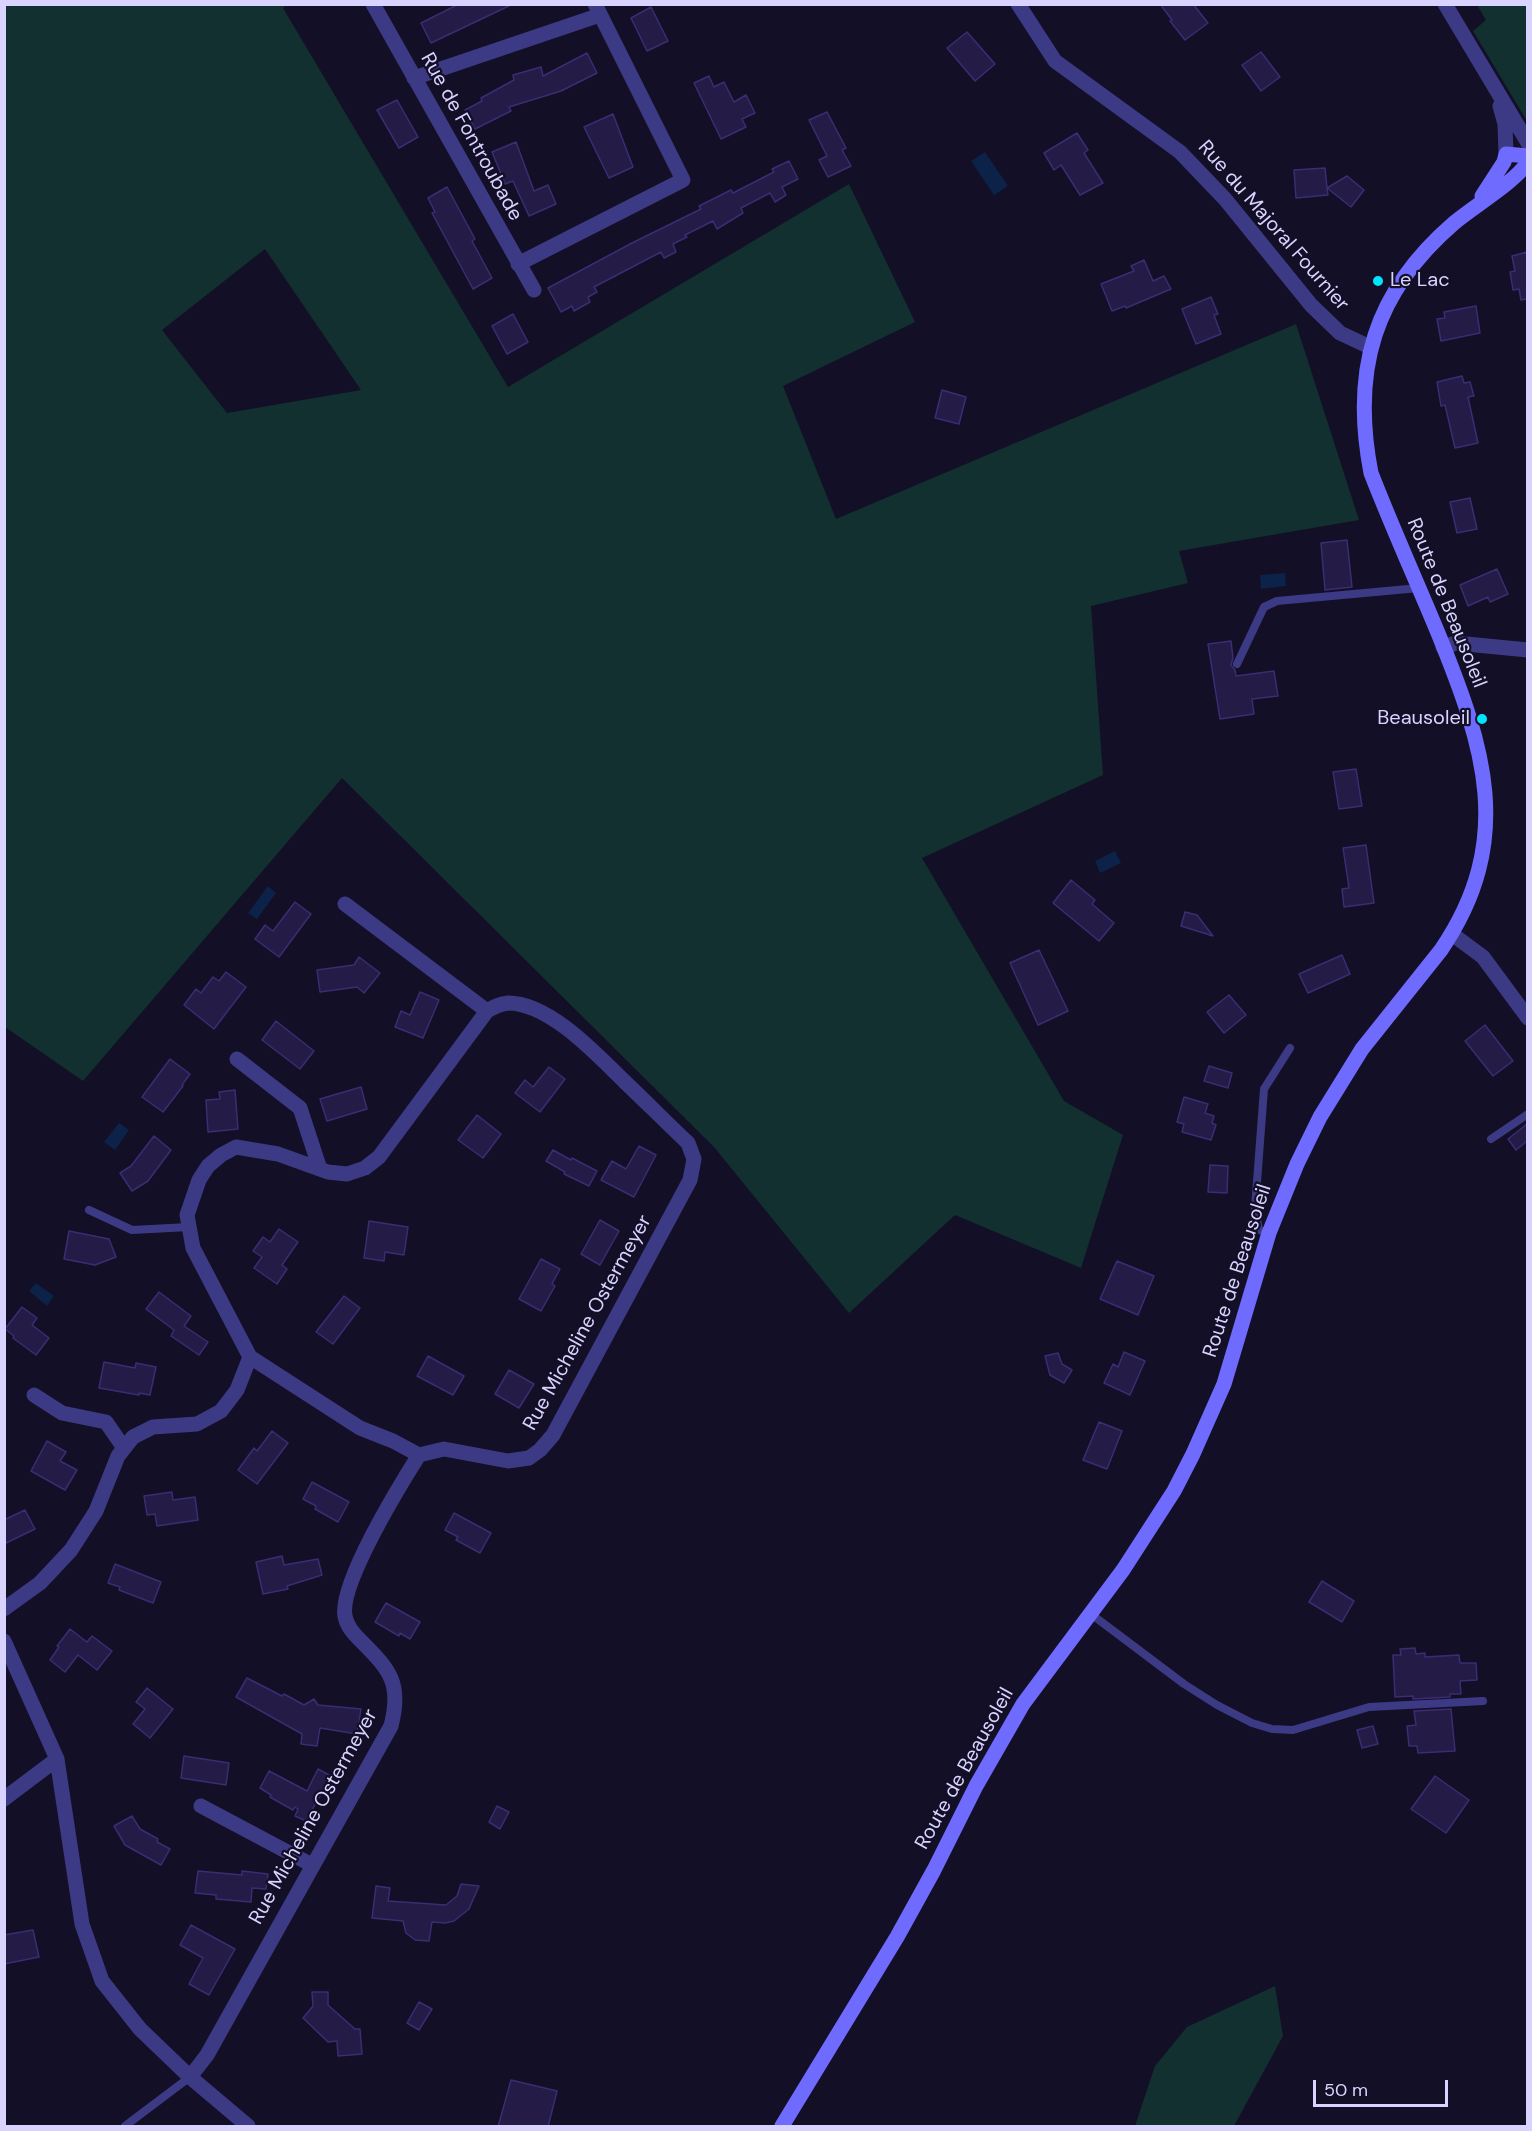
<!DOCTYPE html>
<style>
body{margin:0}
#map{position:relative;width:1532px;height:2131px;overflow:hidden;background:#130f26;font-family:"DM Sans",sans-serif}
canvas{display:block}
.frame{position:absolute;inset:0;border:6px solid #d9d4ff;pointer-events:none}
.scale{position:absolute;left:1313px;top:2080px;width:135px;height:27px;box-sizing:border-box;border:3px solid #d9d4ff;border-top:0;padding-left:8px;font-size:18px;line-height:21px;white-space:nowrap;color:#d9d4ff;-webkit-text-stroke:4px #130f26;paint-order:stroke}
</style>
<div id="map">
<canvas width="1532" height="2131"></canvas>
<div class="frame"></div>
<div class="scale">50 m</div>
</div>
<script>
const ctx = document.querySelector('canvas').getContext('2d');
ctx.lineJoin = 'round';
function paint(path, color) { ctx.fillStyle = color; ctx.fill(path, 'evenodd'); }
function trace(path, color, width, dash) { ctx.strokeStyle = color; ctx.lineWidth = width; ctx.lineCap = dash ? 'butt' : 'round'; ctx.setLineDash(dash || []); ctx.stroke(path); }
function write(font, color, halo, rows, align = 'center') {
  ctx.font = font + ' "DM Sans",sans-serif'; ctx.lineWidth = 4.5; ctx.setLineDash([]); ctx.textBaseline = 'middle'; ctx.strokeStyle = halo; ctx.fillStyle = color; for (const [text, x, y, turn = 0] of rows) {
    ctx.save(); ctx.translate(x, y); ctx.rotate((+turn || 0) * Math.PI / 180); ctx.textAlign = isNaN(turn) ? turn : align; if (halo) ctx.strokeText(text, 0, 0); ctx.fillText(text, 0, 0); ctx.restore();
  }
}
const green = new Path2D(`
 M5 4 287 5 283 8 508 387 849 184 915 322 783 386 836 519 1296 324 1359 520 1179 551 1188 583 1091 606 1103 775 922 858 1064 1101 1123 1135 1081 1268 955 1215 849 1313 714 1147 342 778 83 1081 5 1027ZM265 249 361 390 227 413 162 330Z
 M1477 5H1527V121L1473 31 1486 20Z
 M1275 1986 1283 2036 1234 2126H1135L1155 2066 1187 2027Z`);
const water = new Path2D(`
 M985 152 1008 186 994 195 971 161Z
 M1285 573 1286 586 1261 589 1260 575Z
 M1115 851 1121 863 1100 873 1095 861Z
 M268 886 276 893 257 919 248 913Z
 M119 1123 129 1130 115 1150 104 1142Z
 M36 1283 54 1296 47 1306 29 1291Z`);
const building = new Path2D(`
 M459 4H513L431 43 421 23Z
 M1160 4H1193L1208 23 1185 40 1170 21 1172 20Z
 M651 7 668 41 647 51 631 18Z
 M967 32 995 64 975 81 947 48Z
 M1261 52 1280 77 1261 91 1242 65Z
 M587 53 597 73 561 91 509 107 511 111 475 129 465 110 482 101 481 98 514 80 513 75 541 67 543 76Z
 M709 76 714 87 724 82 734 102 746 95 755 113 742 119 746 127 721 139 694 83Z
 M397 100 418 137 399 148 377 110Z
 M827 112 846 148 842 150 851 166 828 177 819 160 827 156 809 120Z
 M613 114 633 167 609 178 584 127Z
 M1077 133 1088 150 1084 153 1103 183 1080 195 1061 165 1054 170 1044 153Z
 M516 142 534 191 548 185 556 204 529 216 513 181 505 184 492 152Z
 M789 161 798 179 782 187 786 195 775 202 770 193 741 208 743 213 717 229 713 221 685 235 687 237 673 244 676 252 664 258 661 252 594 287 597 292 588 297 590 302 574 311 572 306 561 312 548 288 632 243 701 209 699 206 731 190 733 193 774 172 772 169Z
 M1325 168 1327 188 1347 176 1364 190 1351 207 1327 188 1328 195 1296 198 1294 170Z
 M447 187 475 239 472 241 492 278 473 289 432 213 435 212 428 198Z
 M1527 252V299L1521 300 1519 289 1513 290 1510 272 1515 271 1512 256Z
 M1144 260 1153 281 1164 276 1171 289 1126 308 1125 306 1112 311 1101 284 1134 271 1131 266Z
 M1211 297 1218 314 1214 315 1221 334 1196 344 1182 309Z
 M1476 306 1480 333 1441 341 1437 319 1445 318 1444 312Z
 M513 314 528 342 507 354 492 326Z
 M1462 376 1464 383 1470 382 1474 396 1468 397 1478 443 1455 448 1445 405 1441 406 1437 382Z
 M942 390 966 397 959 424 935 418Z
 M1470 498 1477 529 1457 533 1450 502Z
 M1347 540 1352 587 1325 590 1321 543Z
 M1497 569 1508 594 1490 602 1488 597 1468 606 1460 585Z
 M1231 641 1233 658 1231 665 1235 670 1236 676 1274 671 1278 696 1252 699 1254 714 1220 719 1208 644Z
 M1356 769 1362 806 1339 809 1333 772Z
 M1366 845 1374 903 1344 907 1342 889 1349 888 1343 848Z
 M1071 880 1095 900 1092 904 1114 923 1099 941 1053 903Z
 M295 902 311 914 279 957 255 939 265 925 273 931Z
 M1185 912 1197 915 1213 936 1181 926Z
 M1039 950 1068 1011 1038 1025 1010 963Z
 M1342 955 1350 974 1308 993 1299 974Z
 M359 957 380 973 364 993 357 987 320 992 317 970 354 965Z
 M226 972 246 987 214 1029 184 1005 196 989 201 993 213 977 219 981Z
 M420 992 439 1000 423 1038 395 1027 401 1011 410 1015Z
 M1229 995 1246 1015 1224 1033 1207 1012Z
 M276 1021 314 1051 300 1069 262 1040Z
 M1485 1025 1513 1061 1493 1076 1465 1041Z
 M170 1059 190 1074 182 1085 183 1086 163 1112 142 1097Z
 M1209 1066 1232 1073 1228 1088 1204 1081Z
 M549 1067 565 1079 540 1112 515 1093 525 1080 533 1087Z
 M361 1087 367 1109 327 1121 320 1099Z
 M235 1090 238 1129 208 1132 206 1100 220 1099 219 1092Z
 M1184 1097 1208 1104 1205 1113 1214 1116 1212 1123 1216 1125 1211 1140 1182 1132 1184 1124 1177 1122Z
 M477 1115 501 1134 483 1158 458 1140Z
 M1527 1124V1141L1516 1150 1508 1139Z
 M154 1136 171 1150 148 1181 132 1191 120 1173 131 1166Z
 M639 1146 656 1155 634 1197 601 1180 612 1161 626 1169Z
 M553 1150 571 1160 572 1158 597 1171 589 1186 564 1174 565 1172 546 1161Z
 M1210 1165 1228 1166 1227 1193 1208 1192Z
 M600 1220 619 1231 600 1265 581 1254Z
 M369 1221 408 1227 404 1255 385 1252 384 1261 364 1258Z
 M279 1229 298 1242 282 1265 287 1269 277 1284 254 1268 262 1257 253 1251 263 1237 270 1242Z
 M69 1231 109 1239 116 1257 95 1265 64 1259Z
 M541 1259 560 1269 552 1284 555 1286 541 1311 519 1299Z
 M1117 1261 1154 1276 1138 1315 1100 1299Z
 M159 1292 191 1316 184 1326 208 1342 199 1355 171 1336 174 1330 146 1309Z
 M344 1296 360 1308 333 1344 316 1332Z
 M22 1307 37 1318 32 1325 49 1338 36 1355 13 1338 14 1336 5 1329Z
 M1124 1352 1145 1361 1130 1395 1104 1383 1113 1364 1118 1367Z
 M1058 1353 1062 1364 1072 1370 1064 1383 1050 1375 1045 1356Z
 M428 1356 464 1376 453 1395 417 1376Z
 M104 1362 135 1368 136 1363 156 1367 150 1395 139 1393V1395L99 1388Z
 M509 1370 534 1384 519 1408 495 1394Z
 M1099 1422 1122 1431 1107 1469 1083 1460Z
 M272 1431 288 1443 257 1484 238 1470 254 1448 257 1451Z
 M47 1441 66 1452 60 1461 77 1470 65 1490 31 1471Z
 M312 1482 349 1502 338 1522 315 1509 316 1506 303 1499Z
 M172 1492 173 1500 195 1497 198 1520 157 1526 155 1514 147 1515 144 1496Z
 M25 1510 35 1529 4 1544V1520Z
 M454 1513 491 1533 480 1553 456 1540 458 1537 445 1530Z
 M282 1556 284 1565 318 1559 322 1575 287 1586 288 1589 263 1594 256 1562Z
 M115 1564 161 1582 153 1603 119 1590 120 1587 108 1583Z
 M1322 1581 1354 1601 1342 1622 1309 1602Z
 M386 1603 420 1622 410 1639 400 1633 399 1636 375 1622Z
 M70 1629 87 1642 92 1636 112 1651 97 1670 78 1655 65 1672 50 1660 59 1647 57 1646Z
 M1415 1648 1416 1654 1425 1653V1657L1459 1655 1460 1663H1476L1477 1680 1460 1681 1461 1694H1450V1697L1413 1699V1696L1395 1697 1393 1655H1401L1400 1649Z
 M247 1678 282 1696 284 1694 304 1705 314 1699 318 1705 361 1709 357 1734 320 1728 317 1746 301 1744 302 1734 236 1697Z
 M147 1688 173 1709 150 1738 133 1724 145 1709 136 1702Z
 M1451 1709 1455 1751 1418 1753 1417 1746H1409L1407 1726 1416 1725 1414 1711Z
 M1373 1726 1378 1744 1362 1748 1357 1730Z
 M184 1756 229 1763 226 1785 181 1778Z
 M318 1769 331 1776 306 1821 295 1816 298 1809 295 1807 293 1810 277 1801 270 1797 271 1795 260 1788 269 1771 307 1791Z
 M1435 1776 1469 1800 1446 1833 1411 1809Z
 M497 1806 509 1812 500 1829 489 1822Z
 M132 1816 140 1829 158 1839 157 1842 170 1849 161 1865 125 1845 114 1826Z
 M198 1871 242 1875V1871L268 1874 266 1889 252 1888 251 1902 216 1899V1895L195 1893Z
 M461 1884 479 1886 469 1909 454 1921 445 1923 432 1922 429 1941 415 1940 406 1933 403 1921 372 1918 376 1886 390 1888 388 1901 446 1905 457 1896Z
 M191 1925 235 1949 209 1995 189 1984 203 1958 180 1945Z
 M33 1930 39 1957 4 1964V1935Z
 M312 1992H328V2005L355 2029H360L362 2054 338 2056 337 2041 328 2042 303 2018 313 2006Z
 M419 2002 432 2009 419 2030 407 2023Z
 M511 2080 557 2091 548 2127H498Z`);
const service = new Path2D(`
 M1237 664 1264 607 1277 601 1419 588
 M1491 1139 1528 1114
 M89 1210 132 1230 189 1227
 M1269 1233 1259 1230 1255 1208 1264 1089 1290 1048
 M1091 1614 1184 1684 1217 1705 1252 1723 1272 1729 1293 1730 1369 1707 1483 1701
 M125 2126 190 2077`);
const minor = new Path2D(`
 M373 4 534 290
 M1018 4 1055 61 1180 152 1225 199 1311 305 1340 333 1370 347
 M1445 4 1528 143
 M414 78 600 15
 M1500 106 1505 124 1506 154
 M518 264 683 180 595 4
 M1443 647 1456 643 1528 650
 M345 904 487 1011
 M1452 934 1483 957 1528 1018
 M237 1059 300 1108 320 1169
 M250 1357 360 1428 393 1441 419 1455
 M34 1395 62 1413 106 1422 124 1448
 M4 1609 40 1583 71 1550 96 1511 118 1456 133 1437 153 1427 197 1424 221 1411 237 1390 250 1357 193 1248 187 1215 199 1180 208 1166 221 1155 236 1147 278 1154 328 1172 347 1174 365 1168 379 1157 487 1011C494 1007 499 1004 508 1003 550 1003 597 1055 625 1082 646 1102 667 1123 688 1143L694 1159 690 1180 553 1435 540 1450 529 1458 508 1461 444 1449 419 1455C400 1485 339 1584 345 1616 347 1627 354 1634 362 1642 390 1670 402 1684 391 1726L207 2055 190 2077
 M4 1641 57 1759 82 1924 102 1981 140 2029 190 2077 248 2126
 M4 1799 57 1759
 M201 1806 312 1865`);
const secondary = new Path2D(`
 M1482 196 1504 162 1506 154 1528 156
 M782 2126 897 1937 934 1870 976 1786 1023 1704 1123 1570 1174 1491 1193 1454 1224 1384 1269 1233 1297 1164 1320 1117 1362 1049 1441 950C1516 840 1484 746 1438 633 1416 580 1392 527 1371 473 1351 370 1374 292 1454 223 1474 206 1515 182 1528 162`);
const markers = [
 [1378,281,6,"#00e5ff"],
 [1482,719,6,"#00e5ff"]
];
const streetNames = [
 ["Rue de Fontroubade",471,137,61],
 ["Rue du Majoral Fournier",1273,226,49],
 ["Route de Beausoleil",1446,603,68],
 ["Route de Beausoleil",1238,1271,-72],
 ["Rue Micheline Ostermeyer",588,1323,-61],
 ["Route de Beausoleil",965,1769,-61],
 ["Rue Micheline Ostermeyer",314,1817,-61]
];
const poiNames = [
 ["Le Lac",1390,281],
 ["Beausoleil",1470,719,"right"]
];
paint(green, '#12302f');
paint(water, '#0c2248');
paint(building, '#241b47');
trace(building, '#3b2d73', 1.5);
trace(service, '#3d3a85', 8);
trace(minor, '#3d3a85', 15);
trace(secondary, '#6f6bff', 15);
for (const [x, y, r, color] of markers) { const dot = new Path2D(); dot.arc(x, y, r, 0, 2 * Math.PI); ctx.fillStyle = color; ctx.fill(dot); trace(dot, '#130f26', 2); }
write('20px', '#d9d4ff', '#130f26', streetNames);
write('20px', '#d9d4ff', '#130f26', poiNames, 'left');
</script>
